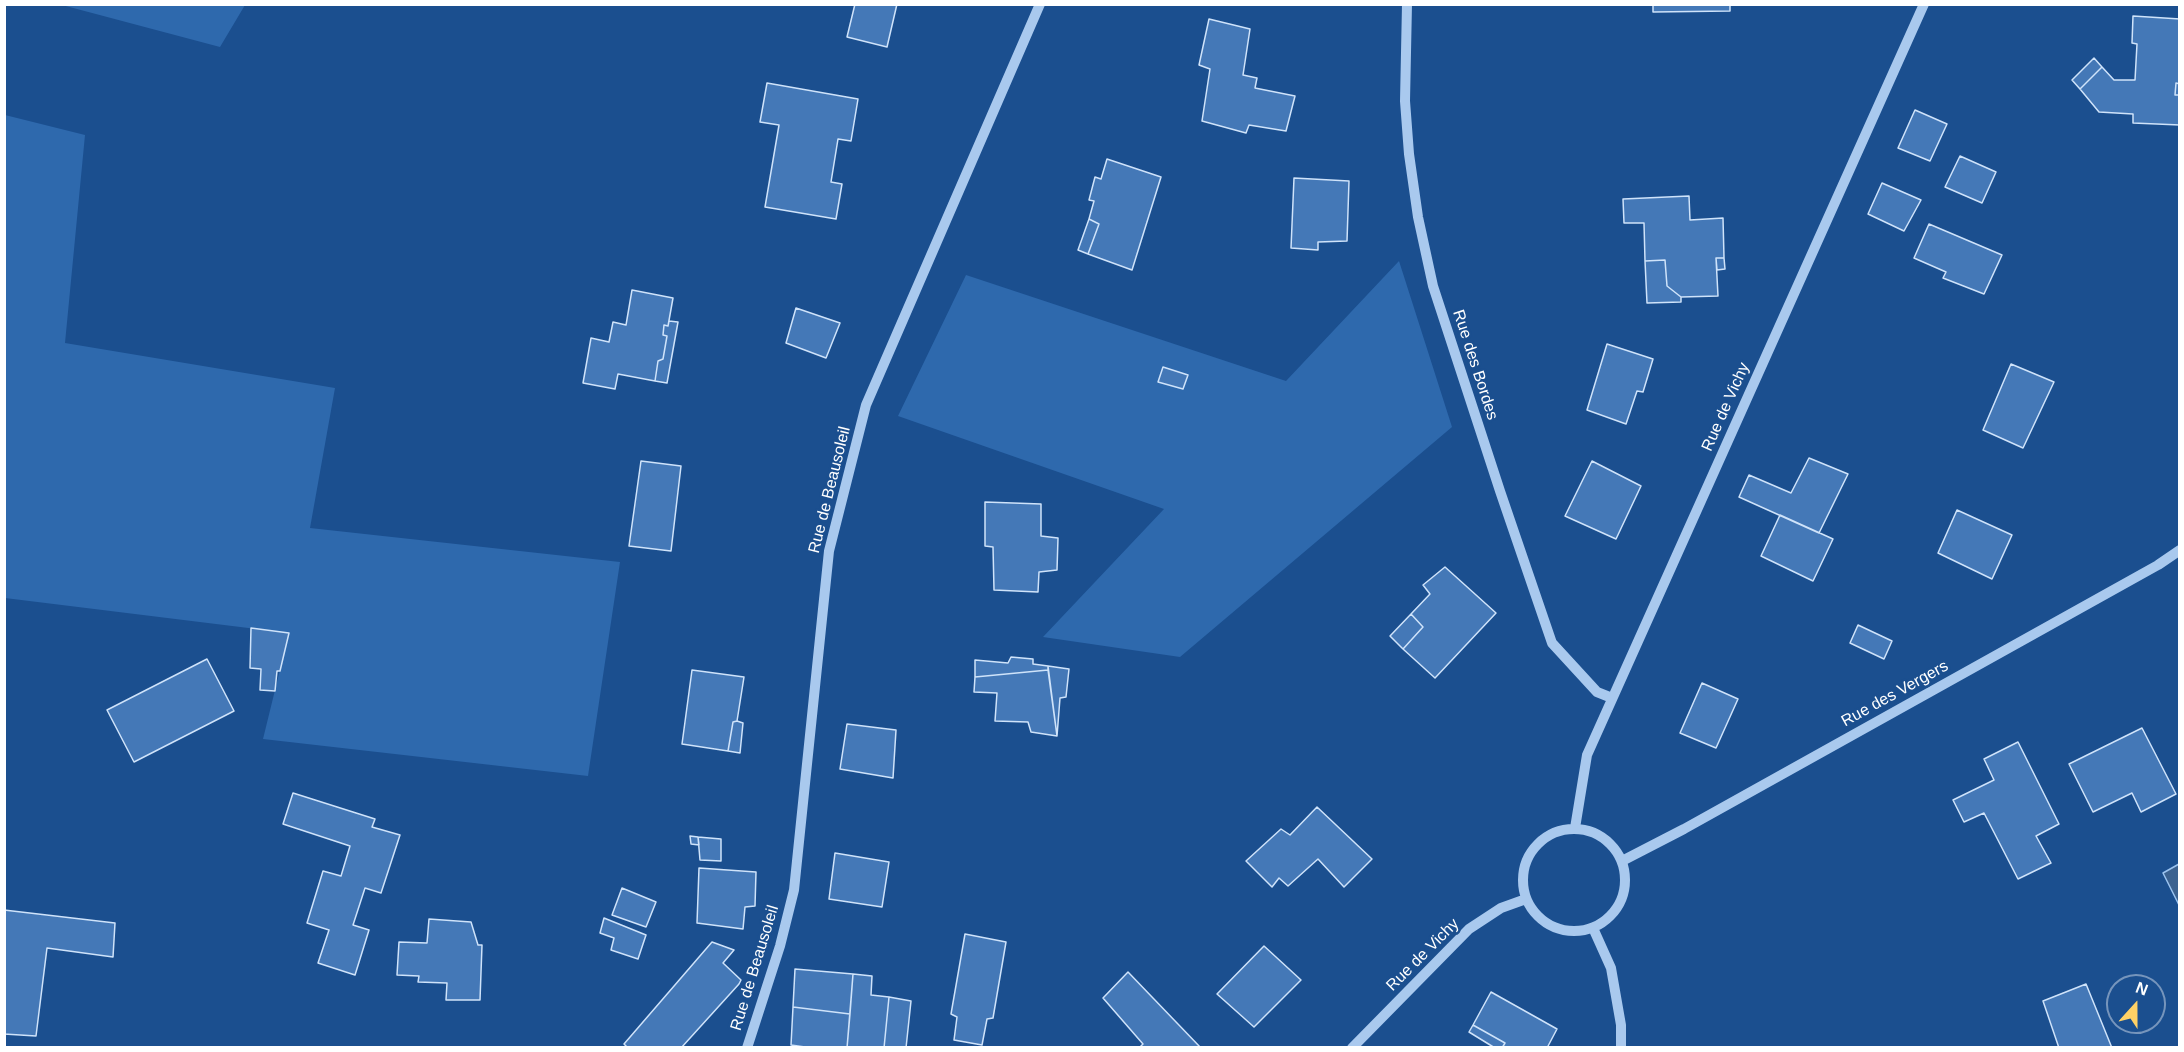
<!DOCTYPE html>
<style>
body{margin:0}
#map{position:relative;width:2184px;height:1052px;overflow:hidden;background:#1b4f8f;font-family:Arial,sans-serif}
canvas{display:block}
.frame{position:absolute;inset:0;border:6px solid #fff;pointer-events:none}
.north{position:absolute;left:2106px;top:974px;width:60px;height:60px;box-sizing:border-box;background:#1b4f8f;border:2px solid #7695bc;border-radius:50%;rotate:21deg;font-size:16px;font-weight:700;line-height:24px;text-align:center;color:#fff}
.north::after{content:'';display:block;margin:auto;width:21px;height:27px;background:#ffd166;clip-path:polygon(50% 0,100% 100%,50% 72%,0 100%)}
</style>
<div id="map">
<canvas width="2184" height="1052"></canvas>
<div class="frame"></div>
<div class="north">N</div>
</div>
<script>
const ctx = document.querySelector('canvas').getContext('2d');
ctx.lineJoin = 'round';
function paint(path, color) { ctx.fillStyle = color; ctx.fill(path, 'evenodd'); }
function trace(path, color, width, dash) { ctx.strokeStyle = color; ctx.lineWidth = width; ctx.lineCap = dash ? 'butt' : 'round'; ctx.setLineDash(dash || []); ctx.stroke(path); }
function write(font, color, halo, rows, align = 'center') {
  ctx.font = font + ' Arial,sans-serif'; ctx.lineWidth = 5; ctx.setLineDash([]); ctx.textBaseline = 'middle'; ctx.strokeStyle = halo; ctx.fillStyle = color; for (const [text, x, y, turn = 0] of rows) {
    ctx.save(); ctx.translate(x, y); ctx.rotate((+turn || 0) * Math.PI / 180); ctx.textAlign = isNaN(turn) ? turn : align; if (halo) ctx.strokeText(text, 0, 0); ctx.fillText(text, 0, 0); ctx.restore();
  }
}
const green = new Path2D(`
 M62 5 245 4V5L220 47Z
 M5 115 85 135 65 343 335 388 310 528 620 562 588 776 263 739 289 633 5 598Z
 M1399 261 1452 427 1180 657 1043 637 1164 509 898 416 966 275 1286 381Z`);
const water = new Path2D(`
 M2179 864V905L2163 873Z`);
const building = new Path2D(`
 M855 4H897L887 47 847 37Z
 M1653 4H1730V11L1653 12Z
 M2133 16 2180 19V84L2176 83 2175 95H2180V125L2133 123V114L2099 112 2080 89 2102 67 2114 80H2135L2137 44 2132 43Z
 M1209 19 1250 29 1243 75 1257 78 1255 88 1295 96 1286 131 1249 125 1246 133 1202 121 1210 69 1199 65Z
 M2094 58 2102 67 2080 89 2072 80Z
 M767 83 858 99 851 141 838 139 831 182 842 184 836 219 765 207 779 125 760 122Z
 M2176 83 2180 84V95H2175Z
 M1915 110 1947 124 1930 161 1898 148Z
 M1960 156 1996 172 1982 203 1945 187Z
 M1107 159 1161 177 1132 270 1088 254 1099 224 1089 219 1094 201 1089 200 1095 177 1101 179Z
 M1294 178 1349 181 1347 241 1318 242V250L1291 248Z
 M1882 183 1921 200 1904 231 1868 214Z
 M1689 196 1690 220 1723 218 1724 258H1716L1718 296 1681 297 1667 286 1665 260 1645 261 1644 223H1624L1623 199Z
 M1089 219 1099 224 1088 254 1078 250Z
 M1929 224 2002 255 1984 294 1943 278 1946 272 1914 258Z
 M1716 258H1724L1725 269 1717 270Z
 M1665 260 1667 286 1681 297V302L1647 303 1645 261Z
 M632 290 673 298 668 326 664 325 663 335 667 336 663 359 658 361 655 381 618 374 615 389 583 383 591 338 609 342 613 322 626 325Z
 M796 308 840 323 826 358 786 343Z
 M669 321 678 322 667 383 655 381 658 361 663 359 667 336 663 335 664 325 668 326Z
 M1607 344 1653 359 1643 392 1637 391 1626 424 1587 410Z
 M2011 364 2054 382 2023 448 1983 430Z
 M1163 367 1188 375 1183 389 1158 382Z
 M1809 458 1848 474 1819 533 1739 497 1749 475 1791 493Z
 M641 461 681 466 671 551 629 546Z
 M1592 461 1641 486 1616 539 1565 516Z
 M985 502 1041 504V536L1058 538 1057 570 1039 572 1038 592 994 590 993 547 985 546Z
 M1957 510 2012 535 1992 579 1938 553Z
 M1780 515 1833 539 1813 581 1761 556Z
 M1445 567 1496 613 1435 678 1403 649 1423 627 1411 614 1430 594 1423 585Z
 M1411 614 1423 627 1403 649 1390 636Z
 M1858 625 1892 641 1884 659 1850 643Z
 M251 628 289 633 280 671H277L275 691 260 690 261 669 250 668Z
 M1011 657 1033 659V664L1048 666V670L975 677V660L1008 663Z
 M207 659 234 711 134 762 107 710Z
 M1048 666 1069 669 1066 697 1060 698 1057 736Z
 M692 670 744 677 737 721 733 722 728 751 682 744Z
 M1048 670 1057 736 1031 732 1028 722 995 721 997 693 974 692 975 677Z
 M1702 683 1738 699 1716 748 1680 733Z
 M737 721 743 723 740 753 728 751 733 722Z
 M847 724 896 730 893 778 840 769Z
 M2142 728 2176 794 2141 812 2132 793 2093 812 2069 764Z
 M2018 742 2059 824 2036 836 2051 863 2018 879 1984 813 1964 822 1953 800 1994 780 1984 759Z
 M293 793 375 819 372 827 400 835 381 893 365 888 353 925 369 930 355 975 318 963 329 930 307 923 323 871 341 876 350 846 283 824Z
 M1317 807 1372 859 1344 887 1318 859 1288 886 1279 878 1272 887 1246 861 1281 829 1290 835Z
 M690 836 698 837 699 845 691 844Z
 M698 837 721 839V861L700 860Z
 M835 853 889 862 882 907 829 899Z
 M699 868 756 872 755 906 745 907 743 929 697 923Z
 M622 888 656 902 646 927 612 915Z
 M4 910 115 923 113 957 47 948 36 1036 4 1034Z
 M604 918 646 935 638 959 611 950 614 938 600 933Z
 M429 919 471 922 478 945H482L480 1000H446L447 983 418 982 419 976 397 975 399 942 427 943Z
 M965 934 1006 942 993 1018 987 1019 982 1045 954 1040 957 1017 951 1014Z
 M712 942 734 950 723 963 741 980 739 984 681 1048H628L624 1044Z
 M1264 946 1301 980 1254 1027 1217 994Z
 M795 969 853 974 850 1014 793 1007Z
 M1128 972 1201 1048H1139L1143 1044 1103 998Z
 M853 974 872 976 871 995 889 997 884 1048H847Z
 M2086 984 2112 1048H2059L2043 1001Z
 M1491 992 1557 1029 1547 1048H1502L1505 1043 1473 1025Z
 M889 997 911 1001 906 1048H884Z
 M793 1007 850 1014 847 1048H812L791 1045Z
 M1473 1025 1505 1043 1502 1048H1495L1469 1032Z`);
const minor = new Path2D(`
 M1407 4 1405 101 1409 154 1418 217 1433 286 1500 491 1552 643 1597 692 1612 698
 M1575 828 1587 755 1924 4
 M1523 880a51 51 0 1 1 102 0a51 51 0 1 1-102 0Z
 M1622 861 1684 829 2158 565 2180 550
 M1593 928 1611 968 1621 1025V1048
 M747 1048 780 946 794 890 829 551 866 405 1040 4
 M1352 1048 1469 929 1501 908 1526 899`);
const streetNames = [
 ["Rue des Bordes",1475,365,72],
 ["Rue de Vichy",1726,407,-66],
 ["Rue de Beausoleil",830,490,-76],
 ["Rue des Vergers",1895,694,-29],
 ["Rue de Vichy",1423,955,-45],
 ["Rue de Beausoleil",755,968,-73]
];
paint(green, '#2e69ad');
paint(water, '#3c6290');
trace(water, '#9cc4f0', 1.5);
paint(building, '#4478b7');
trace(building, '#cfe3fa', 1.5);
trace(minor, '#a9c9ee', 10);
write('16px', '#fff', '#1b4f8f', streetNames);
</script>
